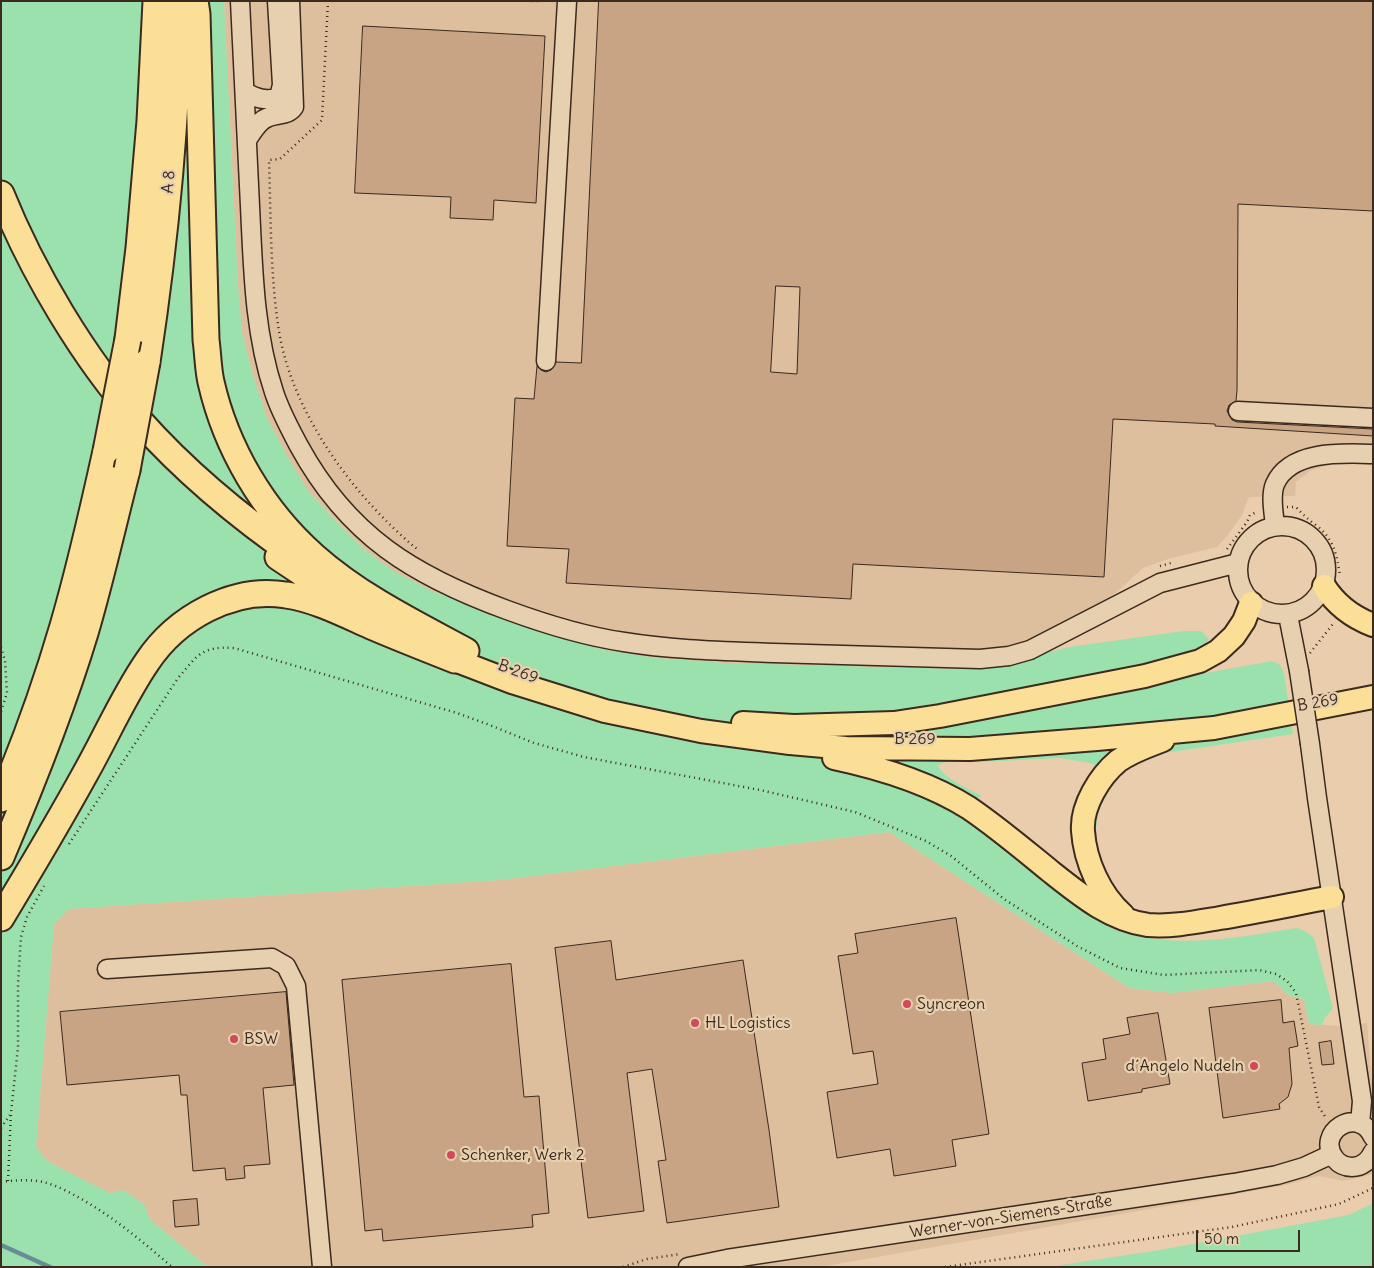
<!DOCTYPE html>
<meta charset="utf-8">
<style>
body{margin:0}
#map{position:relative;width:1374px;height:1268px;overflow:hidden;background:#eacdac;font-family:Delius,sans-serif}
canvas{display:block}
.frame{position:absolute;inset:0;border:2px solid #3b2a1e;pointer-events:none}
.scale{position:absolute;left:1196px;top:1230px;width:104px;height:22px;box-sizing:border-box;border:2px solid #3b2a1e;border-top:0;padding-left:6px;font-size:15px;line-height:18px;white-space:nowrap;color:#3b2a1e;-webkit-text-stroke:4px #e7d0b0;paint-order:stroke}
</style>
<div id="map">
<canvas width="1374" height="1268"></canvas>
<div class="frame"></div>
<div class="scale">50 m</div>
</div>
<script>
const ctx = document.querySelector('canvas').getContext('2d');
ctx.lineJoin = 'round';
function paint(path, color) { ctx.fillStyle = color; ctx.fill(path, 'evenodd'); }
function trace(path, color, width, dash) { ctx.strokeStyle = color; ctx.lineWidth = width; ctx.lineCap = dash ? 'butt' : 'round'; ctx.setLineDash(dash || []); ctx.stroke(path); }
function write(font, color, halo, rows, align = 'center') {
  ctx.font = font + ' Delius,sans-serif'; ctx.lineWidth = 4.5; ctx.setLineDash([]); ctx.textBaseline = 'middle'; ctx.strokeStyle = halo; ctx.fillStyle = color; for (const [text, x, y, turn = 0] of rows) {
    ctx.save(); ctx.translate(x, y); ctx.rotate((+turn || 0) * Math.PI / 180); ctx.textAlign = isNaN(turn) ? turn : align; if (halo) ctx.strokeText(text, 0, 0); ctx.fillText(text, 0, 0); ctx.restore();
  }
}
const built = new Path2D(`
 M224 1H1373V466L1355 462 1329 464 1310 471 1296 482 1295 496 1249 497 1242 515 1227 536 1217 547 1171 558 1143 568 1063 641 990 666 958 669 825 667 725 663 656 658 605 650 543 633 485 612 428 589 392 570 364 549 309 492 286 454 267 418 253 376 242 332 238 286Z
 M889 832 1129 988 1172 993 1273 981 1290 996 1304 999 1309 1024 1341 1026 1367 1023 1373 1094V1172L1370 1175 1343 1181 1319 1176 1281 1186 820 1267H208L150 1220 144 1204 123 1190 110 1193 58 1167 44 1158 36 1146 54 925 68 909 501 880Z`);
const green = new Path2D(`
 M1 1H224L238 286 242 332 253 376 267 418 286 454 309 492 337 522 364 549 392 570 428 589 485 612 543 633 605 650 656 658 725 663 958 669 990 666 1040 651H1053L1069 647 1184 631H1201L1209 639 1205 645 1179 656 1195 675 1272 661 1280 665 1284 673 1293 734 1164 753 1141 760 1123 772 1109 790 1099 809 1096 829 1073 830 1075 812 1086 782 1096 766 1091 763 1059 758 979 762H946L938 765C942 778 969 789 982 796L949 810C988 834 1024 861 1061 888 1081 903 1111 930 1135 935 1187 948 1245 936 1297 928L1307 932 1314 938 1333 1008 1325 1018 1322 1025 1309 1024 1304 999 1290 996 1273 981 1172 993 1129 988 889 832 501 880 68 909 54 925 36 1146 44 1158 58 1167 110 1193 123 1190 144 1204 150 1220 208 1267H1ZM116 324 159 378 139 481 94 439Z
 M1373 1203V1267H1048L1160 1250 1349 1215Z`);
const stream = new Path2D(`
 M1 1245 50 1267`);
const building = new Path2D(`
 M599 1H1373V211L1238 204 1237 390 1236 401 1229 405 1227 411 1232 420 1237 422 1373 429V436L1215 426V424L1113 419 1104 577 853 564 851 599 566 583 569 549 507 546 515 398 534 399 537 366 541 370 546 372 551 370 556 362 581 363ZM776 286 800 287 797 374 771 372Z
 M363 26 545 36 536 203 494 200 493 220 450 218 451 197 355 193Z
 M956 918 989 1134 952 1140 956 1166 894 1176 890 1149 837 1158 827 1092 878 1084 873 1051 853 1054 838 956 858 953 855 934Z
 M611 941 616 980 743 960 769 1130 779 1207 667 1223 658 1161 666 1160 652 1069 627 1073 644 1211 588 1218 555 948Z
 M511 964 524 1097 539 1096 549 1213 532 1215 533 1227 383 1241 382 1229 365 1231 342 980Z
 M286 992 294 1085 263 1088 270 1164 244 1166 245 1178 226 1180 225 1168 193 1171 187 1095H181L179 1075 67 1085 60 1012Z
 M1281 1000 1283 1023 1294 1021 1298 1046 1289 1048 1292 1084 1288 1097 1279 1104 1280 1109 1223 1118 1209 1008Z
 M1158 1013 1170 1084 1142 1089V1092L1088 1101 1082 1063 1106 1059 1103 1039 1130 1034 1127 1018Z
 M1331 1041 1334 1064 1322 1065 1319 1043Z
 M197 1199 199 1225 175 1227 173 1201Z`);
const path = new Path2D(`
 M328 1 322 120 280 159 269 160C271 217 270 275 279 331 292 413 354 497 417 549
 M532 1H538
 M1287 507H1296C1303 515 1309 520 1317 526 1334 539 1337 556 1340 576
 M1227 549 1247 522 1250 515 1257 512
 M1160 566 1171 563
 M1 647 5 661 7 693 1 712
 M1310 653 1333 624
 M69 844 178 678C198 655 201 646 234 648L457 713 487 724 534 743 584 757 760 790 855 812 926 841 951 856 1004 899 1077 946 1120 968 1164 975 1259 970 1276 974 1287 981 1296 993 1319 1107 1326 1118
 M1 1128 10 1115
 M8 1181 11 1113 18 1047V984L21 937 27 917 44 886
 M1 1182C16 1180 33 1179 47 1183 57 1186 67 1191 76 1196 111 1215 142 1241 172 1267
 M623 1267 647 1259 680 1254
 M945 1267 1232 1227 1339 1204 1373 1188`);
const minor = new Path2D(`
 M240 1C243 70 247 138 250 206 253 268 254 332 274 392 280 411 290 429 299 446 348 536 414 576 507 610 545 624 583 636 624 642 673 650 724 651 774 653 843 655 911 657 980 659L1009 656 1030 650 1160 583 1238 563
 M245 92C256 98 266 102 279 97L282 85 277 1
 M247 140C253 132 258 120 269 117 278 113 288 116 294 107L290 1
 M546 361 567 1
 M1238 411 1373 418
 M1238 570a44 44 0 1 1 88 0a44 44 0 1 1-88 0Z
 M1275 526C1274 514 1270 496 1275 484 1290 450 1342 453 1373 454
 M1288 615 1299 671
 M1310 744 1317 798 1362 1101 1360 1124
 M107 969 272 958 286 966 296 986 322 1267
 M1373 1137C1358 1104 1314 1133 1335 1159 1339 1164 1345 1167 1352 1167 1362 1167 1369 1161 1373 1152
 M688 1267 727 1259 1234 1183 1277 1175 1304 1167 1332 1154`);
const major = new Path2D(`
 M1324 586C1336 605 1352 617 1373 625
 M460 662 512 682 605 711 701 731 790 743 846 748 970 749 1097 739 1214 728 1373 697
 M743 723 794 726 894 723 940 716 1145 676 1200 661 1218 651 1234 636 1244 621 1251 603
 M834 758C881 768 928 782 969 808 997 827 1023 849 1050 871 1079 894 1110 920 1148 925 1172 927 1196 922 1220 918 1257 912 1294 904 1332 897
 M1123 915C1100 895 1085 861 1083 831 1081 806 1100 776 1118 761 1132 751 1148 746 1163 740`);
const highway = new Path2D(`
 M195 1 197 14 206 340C208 354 208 369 211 382 226 448 263 511 314 556 359 596 414 623 466 651
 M1 194C32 271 84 359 139 420 186 473 242 519 300 559
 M128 339 139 248 150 121 156 1
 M147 362C165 243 177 122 179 1
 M278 557 347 603 390 628
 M1 799C25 743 46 684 63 626 80 568 93 510 106 451
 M1 857C32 784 62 709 85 633 101 579 113 524 127 470
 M1 918C30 870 58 823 85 774 106 737 123 697 147 662 176 618 233 586 286 595 315 599 344 614 371 626 399 638 427 649 455 660`);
const minorBridge = new Path2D(`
 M1299 671 1310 744`);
const highwayBridge = new Path2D(`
 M106 451 128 339
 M127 470 147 362`);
const markers = [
 [907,1004,5,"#d1495b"],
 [695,1023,5,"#d1495b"],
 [234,1039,5,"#d1495b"],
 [1254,1066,5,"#d1495b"],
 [451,1155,5,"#d1495b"]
];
const streetNames = [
 ["A 8",169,182,-85],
 ["B 269",518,672,20],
 ["B 269",1318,703,-10],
 ["B 269",915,739],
 ["Werner-von-Siemens-Straße",1011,1217,-9]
];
const poiNames = [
 ["Syncreon",917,1004],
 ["HL Logistics",705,1023],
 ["BSW",244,1039],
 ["d´Angelo Nudeln",1244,1066,"right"],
 ["Schenker, Werk 2",461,1155]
];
paint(built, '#ddbe9d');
paint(green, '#9ae1ae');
trace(stream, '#698d98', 4.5);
paint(building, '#c9a484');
trace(building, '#3b2a1e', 1);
trace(minor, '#3b2a1e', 21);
trace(major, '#3b2a1e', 26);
trace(highway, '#3b2a1e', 29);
trace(path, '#3b2a1e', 2.5, [1, 4]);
trace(minor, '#e7d0b0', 18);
trace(major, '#fbdf96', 22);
trace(highway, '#fbdf96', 25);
trace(minorBridge, '#3b2a1e', 21, []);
trace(highwayBridge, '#3b2a1e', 29, []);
trace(minorBridge, '#e7d0b0', 18);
trace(highwayBridge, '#fbdf96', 25);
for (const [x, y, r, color] of markers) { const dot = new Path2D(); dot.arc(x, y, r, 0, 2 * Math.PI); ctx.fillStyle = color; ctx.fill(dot); trace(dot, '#e7d0b0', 2); }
write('16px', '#3b2a1e', '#e7d0b0', streetNames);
write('16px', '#3b2a1e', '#e7d0b0', poiNames, 'left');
</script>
